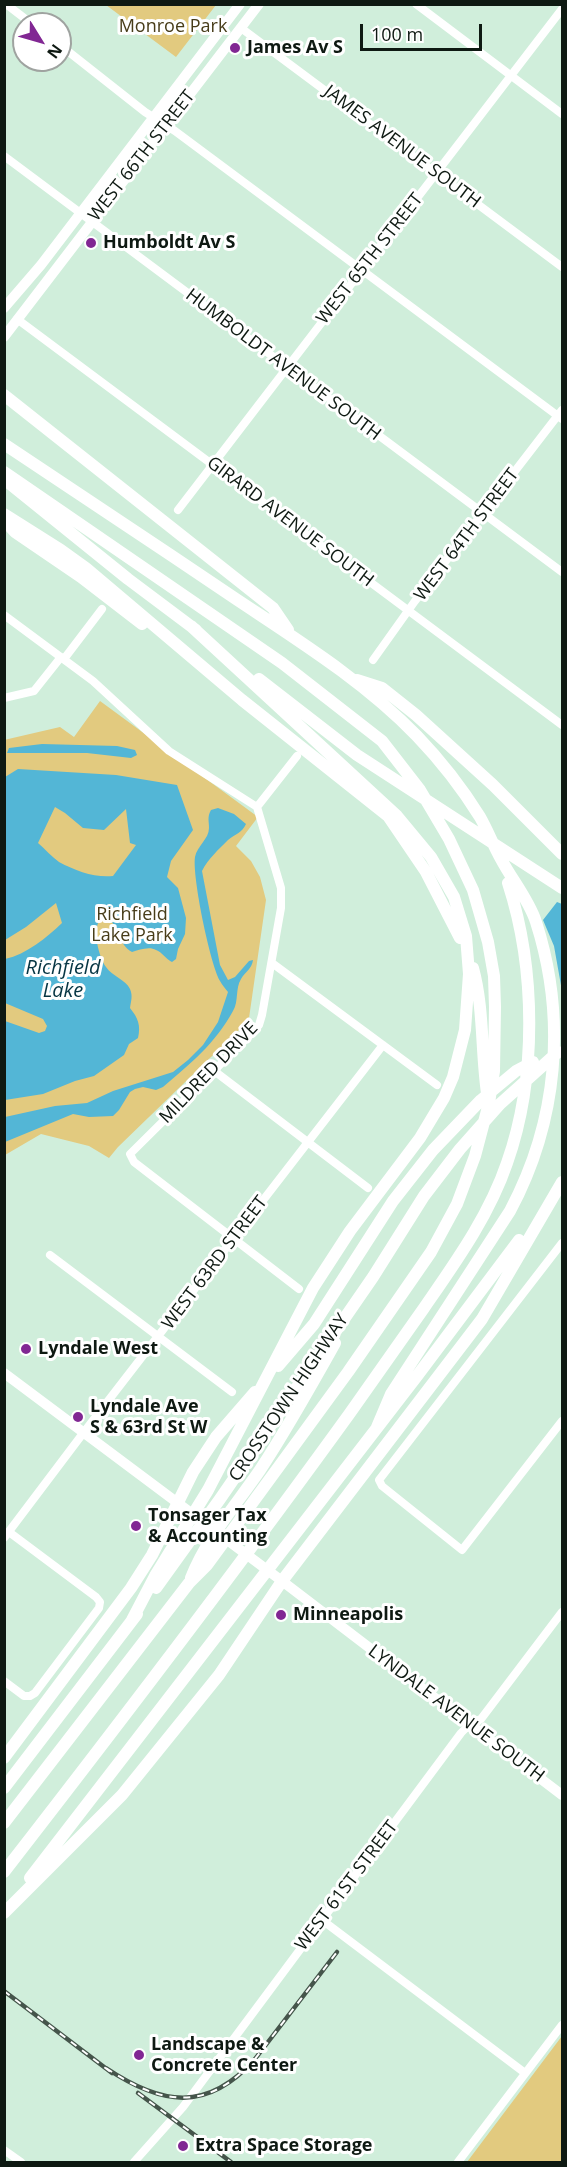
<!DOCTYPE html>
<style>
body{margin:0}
#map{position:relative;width:567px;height:2167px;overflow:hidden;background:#d0eedb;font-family:"Open Sans",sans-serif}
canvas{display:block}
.frame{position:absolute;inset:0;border:6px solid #0e1912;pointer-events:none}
.north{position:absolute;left:12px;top:12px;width:60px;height:60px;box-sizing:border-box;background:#fff;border:2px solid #9fa3a0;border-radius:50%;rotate:127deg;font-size:16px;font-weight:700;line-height:24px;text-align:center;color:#0e1912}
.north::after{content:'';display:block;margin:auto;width:21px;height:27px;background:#812793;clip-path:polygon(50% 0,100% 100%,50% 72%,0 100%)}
.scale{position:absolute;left:360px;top:24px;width:122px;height:27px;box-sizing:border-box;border:3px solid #0e1912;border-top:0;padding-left:8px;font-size:18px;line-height:21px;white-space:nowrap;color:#0e1912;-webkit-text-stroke:4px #fff;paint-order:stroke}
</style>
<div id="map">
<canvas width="567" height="2167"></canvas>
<div class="frame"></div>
<div class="north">N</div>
<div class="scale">100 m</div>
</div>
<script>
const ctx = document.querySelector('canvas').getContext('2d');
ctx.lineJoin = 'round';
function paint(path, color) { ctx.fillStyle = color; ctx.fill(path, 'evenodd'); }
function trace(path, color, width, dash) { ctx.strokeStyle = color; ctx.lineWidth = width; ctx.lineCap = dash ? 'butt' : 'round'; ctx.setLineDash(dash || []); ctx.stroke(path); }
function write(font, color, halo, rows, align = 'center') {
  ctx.font = font + ' "Open Sans",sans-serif'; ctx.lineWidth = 6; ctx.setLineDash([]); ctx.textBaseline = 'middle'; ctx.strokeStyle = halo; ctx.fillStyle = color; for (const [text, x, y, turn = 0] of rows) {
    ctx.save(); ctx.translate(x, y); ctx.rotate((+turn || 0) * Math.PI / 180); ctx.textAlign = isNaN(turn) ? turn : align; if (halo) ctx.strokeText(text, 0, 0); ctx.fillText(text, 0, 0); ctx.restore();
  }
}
const green = new Path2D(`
 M106 5 107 4 216 5 176 57Z
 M100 701 258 817 236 846 251 861 260 877 266 900 249 1018 242 1027 118 1147 109 1158 89 1146 41 1134 5 1155 4 740 60 727 74 737Z
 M562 2036V2162H467Z`);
const water = new Path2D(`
 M42 744 117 746 135 750 137 755 131 758 87 753H7L9 748Z
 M18 769 116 775 177 785 193 830 171 861 167 877 178 888 186 918 185 934 178 949 176 959 172 962C166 959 162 952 156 950 149 946 139 950 132 952 118 945 119 925 106 916 89 920 98 956 106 967 112 976 126 980 130 989 133 996 131 1001 130 1008 138 1018 141 1025 138 1038L129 1044 124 1055 94 1076 75 1081 43 1094 5 1100V1021L39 1033 45 1031 47 1026 43 1019 5 1003V959C27 954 46 938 62 923L56 903 26 927 5 940V777ZM55 807 65 813 83 828 104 830 126 809 130 843 136 845 113 876C95 878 76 871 59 862 52 857 45 849 38 843Z
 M218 808 234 814 246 824C242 833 235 834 228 840 219 849 208 859 202 871L220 965 228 980 235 977 249 961 253 960C252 969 245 972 241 979 235 989 239 1001 233 1011 215 1044 190 1064 163 1087L156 1090 143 1087 135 1089 130 1092 119 1110 113 1116 89 1117 73 1114 5 1142V1117L55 1106 87 1103 113 1091 173 1072 188 1060 203 1045 218 1022 228 992C225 988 222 985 220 981 210 963 192 876 195 857 197 846 209 839 209 828 209 821 207 817 211 810Z
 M557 902 562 904V991L554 946 543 920Z`);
const minor = new Path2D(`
 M6 4 32 24
 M416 4 562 114
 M241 28 562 267
 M60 45 145 112 175 131 562 419
 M4 156 562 572
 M17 319 562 725
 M178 510 562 9
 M4 615 93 681 169 751 257 807
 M64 659 102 609
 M373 660 415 601 562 410
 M4 698 34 691 61 657
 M257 807 281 888V908L262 1015 259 1025 248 1037 130 1154 134 1162 299 1289
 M257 807 297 756
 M272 963 437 1085
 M213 1070 368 1188
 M562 1243 379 1480 382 1486 462 1550 562 1421
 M50 1255 232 1392
 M4 1538 84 1432 383 1045
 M4 1681 24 1696H30L35 1693 99 1608 100 1602 96 1597 9 1532
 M322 1920 525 2073
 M4 2150 21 2162
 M134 2162 183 2107 461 1733 470 1724 481 1719 562 1612
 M458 2162 562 2025`);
const major = new Path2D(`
 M4 308 41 265 240 4
 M4 337 259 4
 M4 1373 282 1581 562 1795`);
const highway = new Path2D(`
 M4 395 273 608 288 630
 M4 444C82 496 159 547 236 599 299 641 365 682 417 736 441 761 462 788 480 817 488 831 493 845 501 859 512 880 529 900 536 922 567 1019 558 1121 510 1211L391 1394 377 1427
 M4 472 282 663 382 741 420 790 449 839 473 890 488 942 494 976 495 1007 494 1071 489 1103 475 1156 457 1204 431 1252 348 1372 207 1565 189 1583 4 1823
 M9 483 128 579 196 630
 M4 514 61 550 86 568 242 700 388 816 426 872 460 938
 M4 520 15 532 81 577 142 624
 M259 679 357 755 562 888
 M357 680 382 688 416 715 493 785 562 854
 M473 968C484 1008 481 1052 487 1093
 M278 1366 314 1324 393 1201 433 1150 481 1100 516 1071 533 1062
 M191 1578C206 1539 236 1505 260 1470 287 1429 311 1386 335 1343
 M156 1588 220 1499 373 1277 424 1196 460 1149 500 1104 558 1052
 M132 1620 155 1576 208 1490 313 1288 350 1231 420 1138 444 1098 453 1077 465 1030 469 974 466 936 454 897 431 857 397 816 191 626
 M4 1758 131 1588 152 1555 193 1472 216 1437 255 1392
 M4 1788 137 1614
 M4 1872C122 1720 238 1568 350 1413 375 1378 399 1343 424 1308 455 1263 489 1216 507 1163 537 1078 536 969 508 883
 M30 1878 417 1376 519 1240
 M4 1913 122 1795 219 1675 282 1581 482 1319 562 1182`);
const rail = new Path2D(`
 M4 1991 112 2073
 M106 2068C161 2105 207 2113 255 2059L337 1952
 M138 2093 231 2162`);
const markers = [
 [235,48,6,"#812793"],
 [91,243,6,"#812793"],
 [26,1349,6,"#812793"],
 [78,1417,6,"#812793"],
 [136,1526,6,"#812793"],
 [281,1615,6,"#812793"],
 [139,2055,6,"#812793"],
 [183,2146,6,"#812793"]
];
const parkNames = [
 ["Monroe Park",173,27],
 ["Richfield",132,915],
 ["Lake Park",132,936]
];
const poiNames = [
 ["James Av S",247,48],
 ["Humboldt Av S",103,243],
 ["Lyndale West",38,1349],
 ["Lyndale Ave",90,1407],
 ["S & 63rd St W",90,1428],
 ["Tonsager Tax",148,1516],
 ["& Accounting",148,1537],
 ["Minneapolis",293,1615],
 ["Landscape &",151,2045],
 ["Concrete Center",151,2066],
 ["Extra Space Storage",195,2146]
];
const streetNames = [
 ["JAMES AVENUE SOUTH",402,147,37],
 ["WEST 66TH STREET",142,156,-52],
 ["WEST 65TH STREET",370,259,-52],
 ["HUMBOLDT AVENUE SOUTH",283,365,37],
 ["GIRARD AVENUE SOUTH",290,522,37],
 ["WEST 64TH STREET",467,535,-53],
 ["MILDRED DRIVE",209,1073,-46],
 ["WEST 63RD STREET",215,1263,-53],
 ["CROSSTOWN HIGHWAY",289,1398,-56],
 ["LYNDALE AVENUE SOUTH",456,1714,37],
 ["WEST 61ST STREET",347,1886,-53]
];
const waterNames = [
 ["Richfield",63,968],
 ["Lake",63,991]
];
paint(green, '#e2ca7f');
paint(water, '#53b6d6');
trace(minor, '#fff', 8);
trace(major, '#fff', 10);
trace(highway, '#fff', 12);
trace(rail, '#45554b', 4.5);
trace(rail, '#fff', 2, [7]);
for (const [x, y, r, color] of markers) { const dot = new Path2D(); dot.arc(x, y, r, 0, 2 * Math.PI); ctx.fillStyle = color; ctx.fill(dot); trace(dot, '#fff', 2); }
write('18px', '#473c19', '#fff', parkNames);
write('bold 18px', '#0e1912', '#fff', poiNames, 'left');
write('18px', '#0e1912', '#fff', streetNames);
write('italic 20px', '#063543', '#fff', waterNames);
</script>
